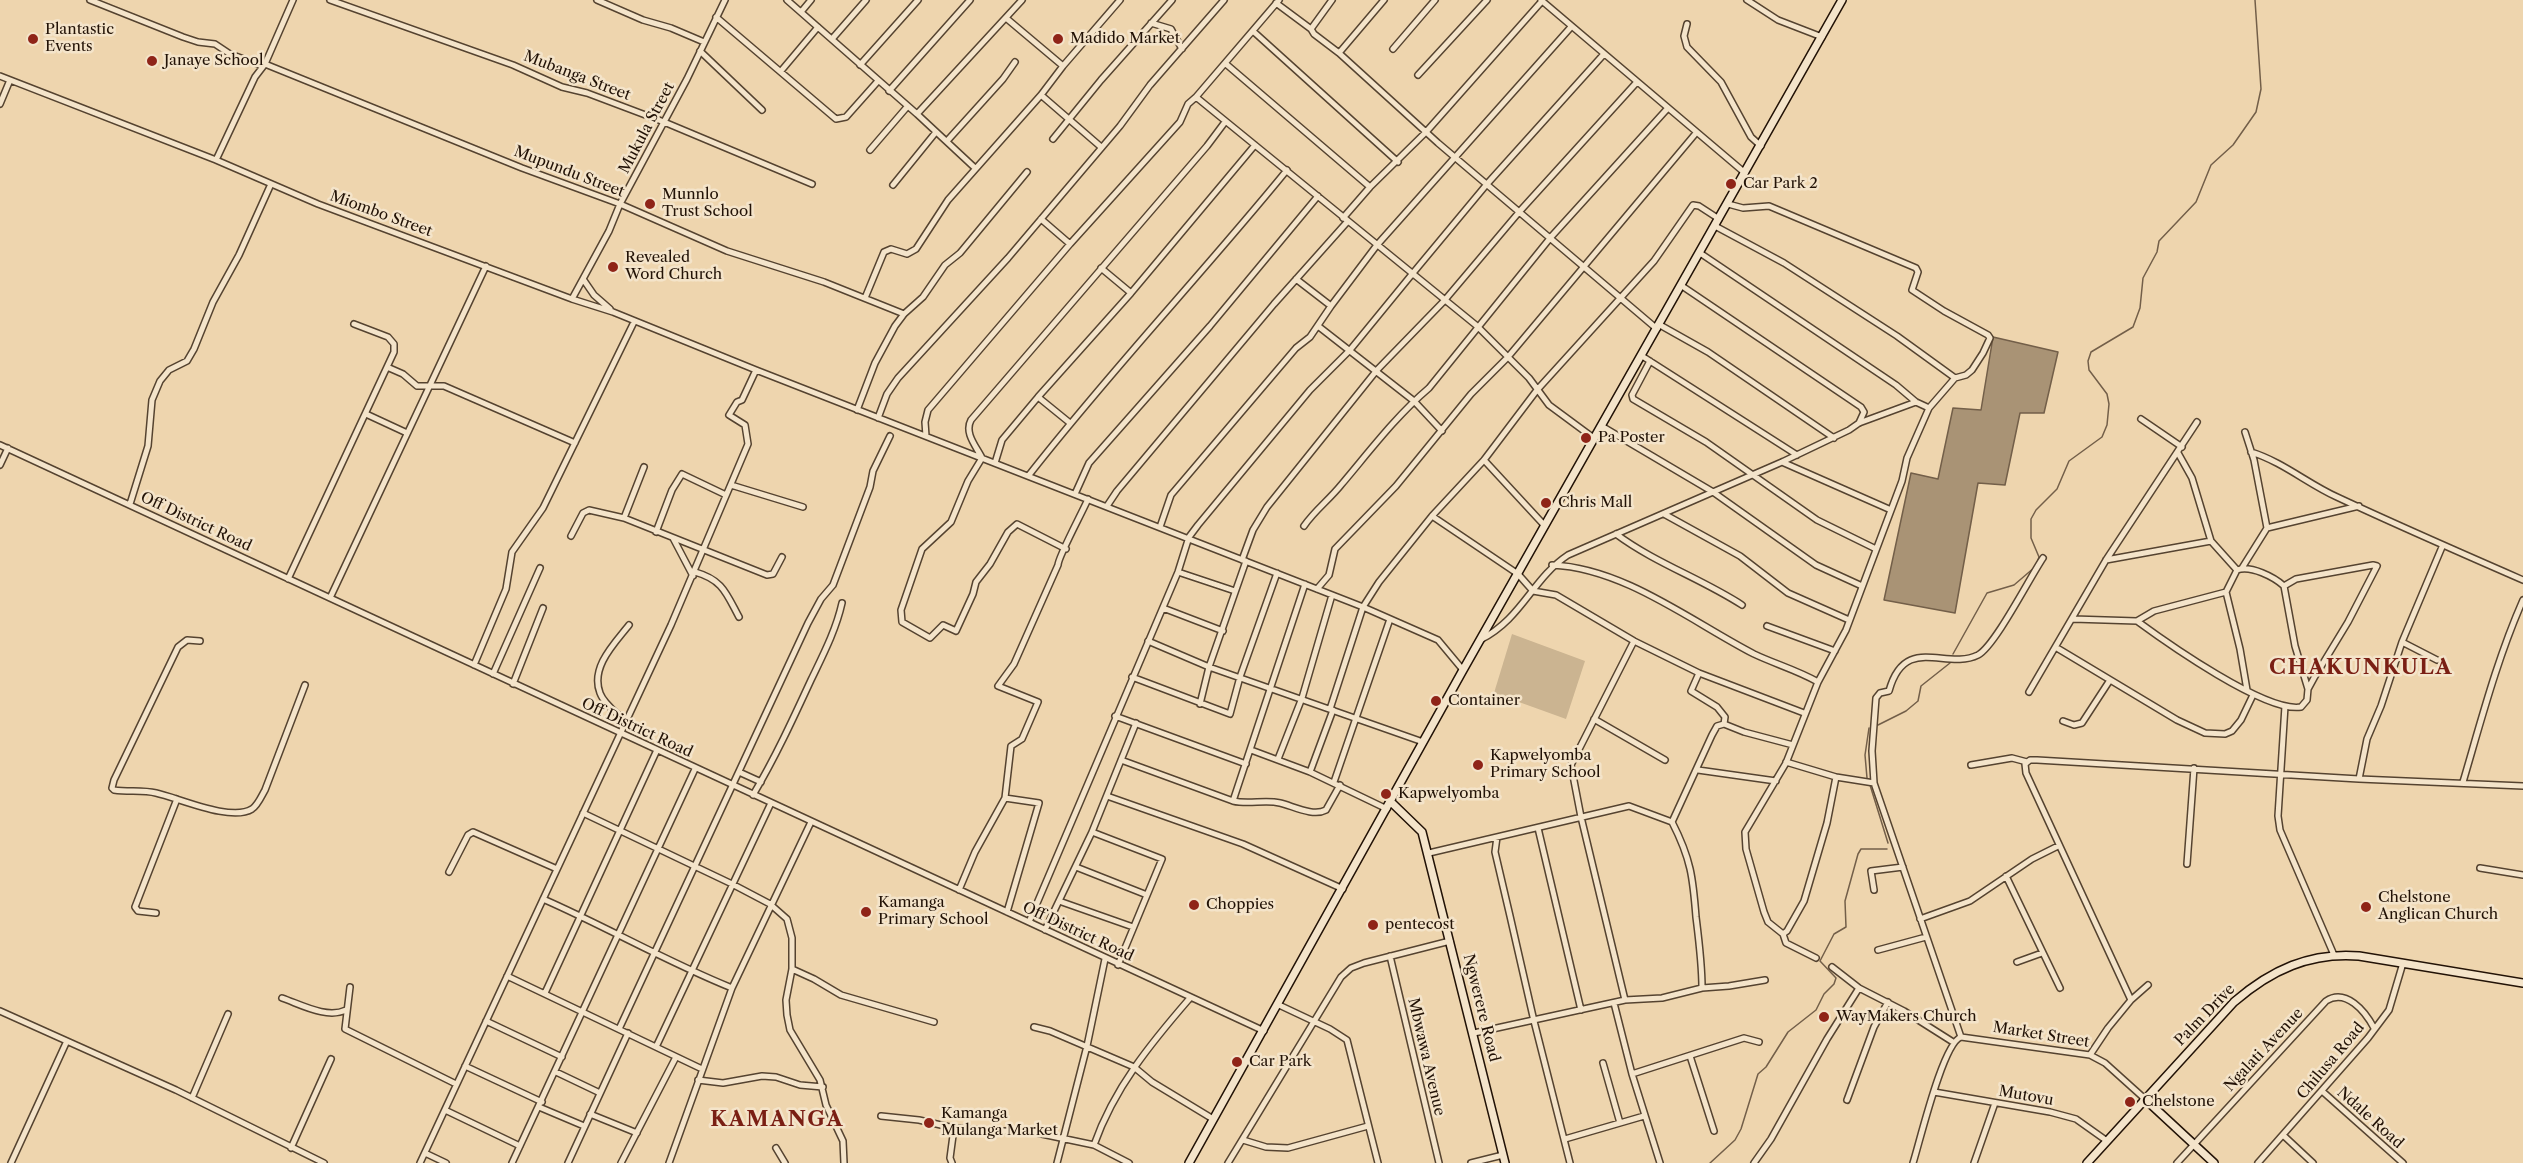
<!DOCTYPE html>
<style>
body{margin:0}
canvas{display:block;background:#eed5ae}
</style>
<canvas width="2523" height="1163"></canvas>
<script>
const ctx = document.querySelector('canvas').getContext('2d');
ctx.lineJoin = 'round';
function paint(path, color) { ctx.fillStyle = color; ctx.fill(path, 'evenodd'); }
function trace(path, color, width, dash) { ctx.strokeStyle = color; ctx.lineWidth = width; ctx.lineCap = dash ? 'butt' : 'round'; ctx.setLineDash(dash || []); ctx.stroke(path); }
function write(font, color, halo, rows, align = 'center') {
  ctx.font = font + ' "Libre Caslon Text",serif'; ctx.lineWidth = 5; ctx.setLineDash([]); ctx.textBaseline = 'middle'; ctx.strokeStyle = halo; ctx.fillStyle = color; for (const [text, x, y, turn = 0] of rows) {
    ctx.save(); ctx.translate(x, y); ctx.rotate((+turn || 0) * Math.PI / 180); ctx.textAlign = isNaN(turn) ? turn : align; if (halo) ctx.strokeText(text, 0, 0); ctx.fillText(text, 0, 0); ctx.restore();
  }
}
const green = new Path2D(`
 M1512 634 1585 661 1566 719 1494 693Z`);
const water = new Path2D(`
 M1993 337 2058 352 2044 413H2020L2005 485 1978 483 1955 613 1884 600 1911 473 1938 479 1953 408 1981 410Z`);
const stream = new Path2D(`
 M2037 563 2039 557 2031 538V519L2036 510 2057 489 2069 461 2102 437 2107 425 2109 404 2107 394 2089 370 2088 361 2091 352 2133 327 2140 308 2143 278 2157 252 2159 241 2196 202 2211 165 2233 145 2256 112 2261 89 2255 0
 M1953 654 1987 593 2014 585 2035 567
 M1878 725 1906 711 1918 701 1921 686 1950 663
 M1867 778 1865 755 1869 728
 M1870 785 1888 843
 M1710 1163 1735 1140 1741 1129 1758 1074 1766 1067 1788 1032 1816 1010 1824 994 1834 984 1836 978 1820 961 1834 934 1846 927 1845 901 1858 854 1861 849H1887`);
const street = new Path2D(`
 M90 0 183 37 198 42 215 44 230 54 263 66
 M330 0 513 65 562 87 587 93 664 122 812 184
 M597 0 643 20 671 28 704 42
 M787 0 917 114 1022 0
 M1279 0 1196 97 1477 326 1529 378 1549 405 1595 439
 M1332 0 1311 29 1314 34 1339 53
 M1384 0 1339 53 1438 143 1657 329
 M1541 0 1745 173
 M1747 0 1778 20 1822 37
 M1276 3 1311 29
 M801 12 811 0
 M716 17 836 119 846 117 878 81
 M1006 18 1063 66
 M1151 23 1171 29 1182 49
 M1687 24 1684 36 1687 47 1721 82 1751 137 1761 146
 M1254 32 1398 162
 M832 39 866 0
 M1393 49 1435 0
 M700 51 762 110
 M265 64 522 168 620 204 727 251 824 282 904 314
 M1226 64 1370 187
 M860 65 918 0
 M781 71 818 27
 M1418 75 1487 0
 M0 76 216 160 318 204 572 299 613 312 756 370 1363 607 1438 640 1463 670
 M889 91 970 0
 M1041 95 1101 147
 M0 104 10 80
 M917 114 975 168
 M1053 139 1101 80 1172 0
 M947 141 1003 79 1015 62
 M870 150 907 107
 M216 160 255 77 265 64 293 0
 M893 185 936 132
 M1728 204 1743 208 1769 206 1916 268 1918 272 1912 290 1944 311 1988 335 1990 338 1983 353 1972 370 1966 375 1955 378 1929 408 1907 458 1902 481 1846 630 1818 682 1786 763 1745 832 1746 849 1764 912 1768 922 1783 934 1786 943 1816 958
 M1343 218 1370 187 1426 132 1542 1
 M1041 219 1070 244
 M1715 226 1784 263 1897 336 1955 378
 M1700 253 1896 385 1916 402 1929 408
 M1101 268 1131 293
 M1413 273 1487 184 1604 54
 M583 279 594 295 610 309
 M1296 279 1331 306 1377 245 1571 27
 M1682 286 1861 407 1864 412 1859 423
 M865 298 884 252 891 249 907 254 916 249 948 200 1041 95 1063 66 1120 0
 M572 299 609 231 620 204 687 79 725 0
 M1660 325 1708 352 1834 438
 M1318 326 1414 401 1442 431
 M1642 356 1797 455
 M1650 361 1632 395 1633 399 1706 442 1817 520 1876 549
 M387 367 403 374 417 386H444L575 443
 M857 410 875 363 895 326 904 314 923 297 945 265 960 253 1027 172
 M366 414 407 433
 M878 418 887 394 898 378 1008 258 1120 126 1150 85 1224 0
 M2141 419 2182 447
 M1070 423 1038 397 1131 293 1255 145
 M1603 427 1713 492 1816 565 1862 586
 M2245 432 2254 460 2267 528
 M926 436 925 422 928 410 1070 244 1180 122 1188 104 1196 97
 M0 445 1264 1031
 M2251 452C2283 462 2308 484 2337 497 2399 526 2461 553 2523 580
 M2178 453 2192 478 2211 541 2237 570C2251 565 2274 577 2284 586L2295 646 2308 689
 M1484 460 1545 526
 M1782 462 1891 510
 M995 463 1002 440 1038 397
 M0 465 8 448
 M1029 475C1111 370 1203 273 1287 170
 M731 485 803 507
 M1075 494 1089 463 1210 326 1318 196
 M130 504 148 446 152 400 160 381 169 370 187 361 194 349 213 302 239 255 271 184
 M1107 506 1117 491 1274 304 1348 221
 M1664 514 1740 556 1788 593 1849 620
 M1432 516 1518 574 1533 591 1556 595 1634 641 1699 673 1804 713
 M624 518 644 467
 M1304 526C1315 510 1329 500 1341 485 1369 452 1396 416 1429 388L1551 237 1668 108
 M1160 527 1171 495 1296 348 1310 337 1331 306
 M656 532 672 490 682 474 726 495
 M1616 534C1655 563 1702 579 1742 605
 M571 536 583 513 589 510 624 518 767 575 773 574 782 557
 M673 538 693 576
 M1066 549 1017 524 1008 532 990 564 976 582 973 594 956 631 943 625 930 638 902 622 901 610 922 549 951 522 968 481 982 458C976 446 964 433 971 420L1207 146 1225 122
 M1242 560 1253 530 1267 507 1377 370 1444 301 1520 211 1637 82
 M2106 560 2211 541
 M1552 565C1624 568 1692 622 1754 654 1775 664 1797 670 1818 682
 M2242 568 2267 528 2359 506
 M2237 570 2226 592 2240 649 2247 690
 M695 572C723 580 726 593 739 617
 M1178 572 1235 591
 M288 579 394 352V344L388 337 354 324
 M1317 589 1329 575 1335 549 1396 486 1471 394 1508 357 1696 133
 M330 598 486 266
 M1163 608 1223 631
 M2073 619 2137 621 2154 611 2226 592
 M2137 621C2167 643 2266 713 2301 707L2307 700 2308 689 2314 678 2348 622 2377 566 2373 565 2296 579 2284 586
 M1767 626 1835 651
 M1480 640C1522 619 1532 579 1568 555L1782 462 1849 430 1859 423 1916 402
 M200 641 187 640 178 647 114 780 112 788 114 790C128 792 143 790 156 793 179 798 231 822 252 809 258 805 261 797 265 790L305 685
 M1148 641 1209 667 1423 742
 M2402 642 2437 660
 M2057 648 2177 720 2205 733 2225 734 2232 731 2241 720 2253 695
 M474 665 506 589 512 552 543 508 634 322
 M1699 673 1691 691 1717 707 1725 717 1724 724
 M493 674 540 568
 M1132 677 1230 714 1240 677 1277 573
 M513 684 543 608
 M2029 692 2106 560 2197 422
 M1200 704 1209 667 1246 561
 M2285 706 2278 816 2280 830 2334 955
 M1330 709 1363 607 1379 582 1432 516 1484 460 1537 390 1654 261 1693 205 1699 206 1719 219
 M1115 716 1246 764
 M1594 719 1665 760
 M625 721C617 713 604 704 600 693 590 667 615 643 629 625
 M2063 721 2074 725 2082 723 2110 680
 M1724 724 1744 732 1793 745
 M1251 750 1310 772 1387 809
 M1278 759 1302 698 1332 595
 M1121 760 1233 801C1250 805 1264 799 1280 803 1293 806 1313 817 1326 810L1340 785
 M1786 762 1836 777 1874 783
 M1971 765 2012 758 2027 762
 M1698 770 1776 781
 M739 772 761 782
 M1310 772 1333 710
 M2359 779 2367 739 2381 706 2402 642 2442 547
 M1334 782 1390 619
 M2463 782C2481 721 2497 659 2523 600
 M753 795C775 758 793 719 811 680 823 655 836 630 842 603
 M1107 796 1243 844 1343 889
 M1005 798 1039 803 1007 912
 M1233 801 1305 584
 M583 813 732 884 770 904 787 919 792 938V969L786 1000 787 1015 790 1030 820 1080 826 1105 843 1141 844 1163
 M1672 822 1712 735 1717 726 1724 724
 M1538 828 1581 1010
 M1092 832 1162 859 1118 965
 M1497 837 1495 852 1510 916 1534 1021 1570 1163
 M1429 853 1629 806 1672 822C1691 859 1693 878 1696 917 1699 941 1702 964 1702 988
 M2187 864 2194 768
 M1076 867 1147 895
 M2480 868 2523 875
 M449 872 468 835 473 832 557 869
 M2006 876 2060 988
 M959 890 975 852 1005 798 1011 746 1022 739 1038 702 998 686 1014 664 1058 565C1058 557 1083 511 1088 499
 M1874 890 1871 871 1903 867
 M543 899C607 927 667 962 732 988
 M1059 901 1133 927
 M156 913 138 911 135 907 177 799
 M1920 919 1970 901 2032 859 2058 846
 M1029 922 1178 572 1189 537 1198 525 1310 390 1350 350 1413 273
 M1045 930 1092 832 1136 723
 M1783 934 1787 931 1804 901 1827 823 1836 777
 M1878 950 1926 937
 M1390 956 1439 1163
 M2017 962 2042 953
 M1832 967 1859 988 1904 1011 1953 1042
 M792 969 814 979 841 995 934 1022
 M507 976 702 1069
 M350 987 345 1029 456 1084
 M545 993 657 750
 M282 998C302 1005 327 1019 346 1010
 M1625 1000 1662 998 1702 988 1729 986 1765 980
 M2131 1000 2148 985
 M1614 1003 1632 1074 1660 1163
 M1279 1005 1330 1029 1347 1040 1378 1163
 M0 1011 176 1090 324 1163
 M486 1021 562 1057
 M1034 1027 1050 1031 1134 1067 1152 1082 1213 1119
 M619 1029 808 623 821 599 833 585 870 487 873 471 890 436
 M1474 1033 1625 1000 1581 817 1571 765 1634 641
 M1961 1037 1874 783 1872 751 1876 698 1880 693 1889 691C1905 633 1946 671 1978 655 1995 646 2030 577 2043 558
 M656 1047 771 803
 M2090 1055 2108 1028 2131 1000 2026 773 2025 764 2030 760H2037L2359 779 2523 786
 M1690 1056 1714 1131
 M1603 1063 1620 1123
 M465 1066 542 1102
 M556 1072 600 1093
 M1632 1074 1744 1038 1759 1042
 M698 1080 723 1083 762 1076 776 1077 800 1085 823 1087
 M2322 1091 2403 1163
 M1934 1092 2050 1112 2076 1119 2107 1141
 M192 1098 228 1014
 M1847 1100 1874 1027 1888 1002
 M539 1107 584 1126
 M445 1110 520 1146
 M590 1114 637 1133
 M881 1116 919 1120 954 1128 1037 1133 1094 1145 1129 1163
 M2283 1135 2313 1163
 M1565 1139 1644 1116
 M1243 1140 1266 1147 1288 1148 1368 1126
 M1094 1145C1114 1088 1151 1043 1190 998
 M291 1148 331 1059
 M776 1148 785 1163
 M425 1153 446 1163
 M11 1163 66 1043
 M420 1163 671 625 748 444 745 425 729 415 737 402 742 400 756 370
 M512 1163 695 769
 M568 1163 628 1033
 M621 1163 676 1057
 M669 1163 732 988 811 822
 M952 1163 950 1158 954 1128
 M1057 1163 1087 1046 1105 959
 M1228 1163 1341 977 1351 968 1364 963 1450 941
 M1471 1163 1503 1155
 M1754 1163 1771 1139 1827 1039 1859 988
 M1913 1163C1920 1141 1943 1043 1961 1037L2090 1055 2105 1063 2145 1099
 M1974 1163 1995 1103
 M2177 1163 2326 1001C2346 988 2365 1011 2374 1028
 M2258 1163 2368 1038 2389 1010 2403 963`);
const secondary = new Path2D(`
 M1391 802 1422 832 1505 1163
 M2145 1099 2214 1163
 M1189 1163 1463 670 1842 0
 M2087 1163 2234 1002C2271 970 2310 952 2359 956L2523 983`);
const markers = [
 [33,39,6,"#8f2418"],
 [1058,39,6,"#8f2418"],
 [152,61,6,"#8f2418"],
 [1731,184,6,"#8f2418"],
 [650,204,6,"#8f2418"],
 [613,267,6,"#8f2418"],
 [1586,438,6,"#8f2418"],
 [1546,503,6,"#8f2418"],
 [1436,701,6,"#8f2418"],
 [1478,765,6,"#8f2418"],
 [1386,794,6,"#8f2418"],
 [1194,905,6,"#8f2418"],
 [2366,907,6,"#8f2418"],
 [866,912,6,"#8f2418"],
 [1373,925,6,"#8f2418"],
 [1824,1017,6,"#8f2418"],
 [1237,1062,6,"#8f2418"],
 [2130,1102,6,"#8f2418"],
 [929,1123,6,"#8f2418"]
];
const poiNames = [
 ["Plantastic",45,30],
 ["Events",45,47],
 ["Madido Market",1070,39],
 ["Janaye School",164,61],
 ["Car Park 2",1743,184],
 ["Munnlo",662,195],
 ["Trust School",662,212],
 ["Revealed",625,258],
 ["Word Church",625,275],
 ["Pa Poster",1598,438],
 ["Chris Mall",1558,503],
 ["Container",1448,701],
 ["Kapwelyomba",1490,756],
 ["Primary School",1490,773],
 ["Kapwelyomba",1398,794],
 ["Chelstone",2378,898],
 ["Anglican Church",2378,915],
 ["Kamanga",878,903],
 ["Primary School",878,920],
 ["Choppies",1206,905],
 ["pentecost",1385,925],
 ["WayMakers Church",1836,1017],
 ["Car Park",1249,1062],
 ["Chelstone",2142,1102],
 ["Kamanga",941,1114],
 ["Mulanga Market",941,1131]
];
const streetNames = [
 ["Mubanga Street",577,76,21],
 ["Mukula Street",647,128,-62],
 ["Mupundu Street",569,172,21],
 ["Miombo Street",381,214,20],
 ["Off District Road",196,522,25],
 ["Off District Road",637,728,25],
 ["Off District Road",1078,932,25],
 ["Ngwerere Road",1481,1008,76],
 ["Palm Drive",2205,1015,-46],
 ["Market Street",2041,1035,9],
 ["Ngalati Avenue",2264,1050,-47],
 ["Mbwawa Avenue",1426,1057,77],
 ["Chilusa Road",2331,1061,-50],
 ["Mutovu",2026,1096,10],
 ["Ndale Road",2370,1118,42]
];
const districtNames = [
 ["CHAKUNKULA",2361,668],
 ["KAMANGA",777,1120]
];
paint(green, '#cbb491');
paint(water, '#a99375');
trace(water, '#735f49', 1.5);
trace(stream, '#735f49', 1.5);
trace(street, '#554330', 8);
trace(secondary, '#221206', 10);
trace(street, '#f4e4ca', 5);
trace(secondary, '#f4e4ca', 7);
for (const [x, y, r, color] of markers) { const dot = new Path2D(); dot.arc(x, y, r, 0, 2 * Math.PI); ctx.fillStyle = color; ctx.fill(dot); trace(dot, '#f4e4ca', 2); }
write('15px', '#221206', '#f4e4ca', poiNames, 'left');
write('15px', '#221206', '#f4e4ca', streetNames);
ctx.letterSpacing = '1.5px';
write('bold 21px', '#7a1f14', '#f4e4ca', districtNames);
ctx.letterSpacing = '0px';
</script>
